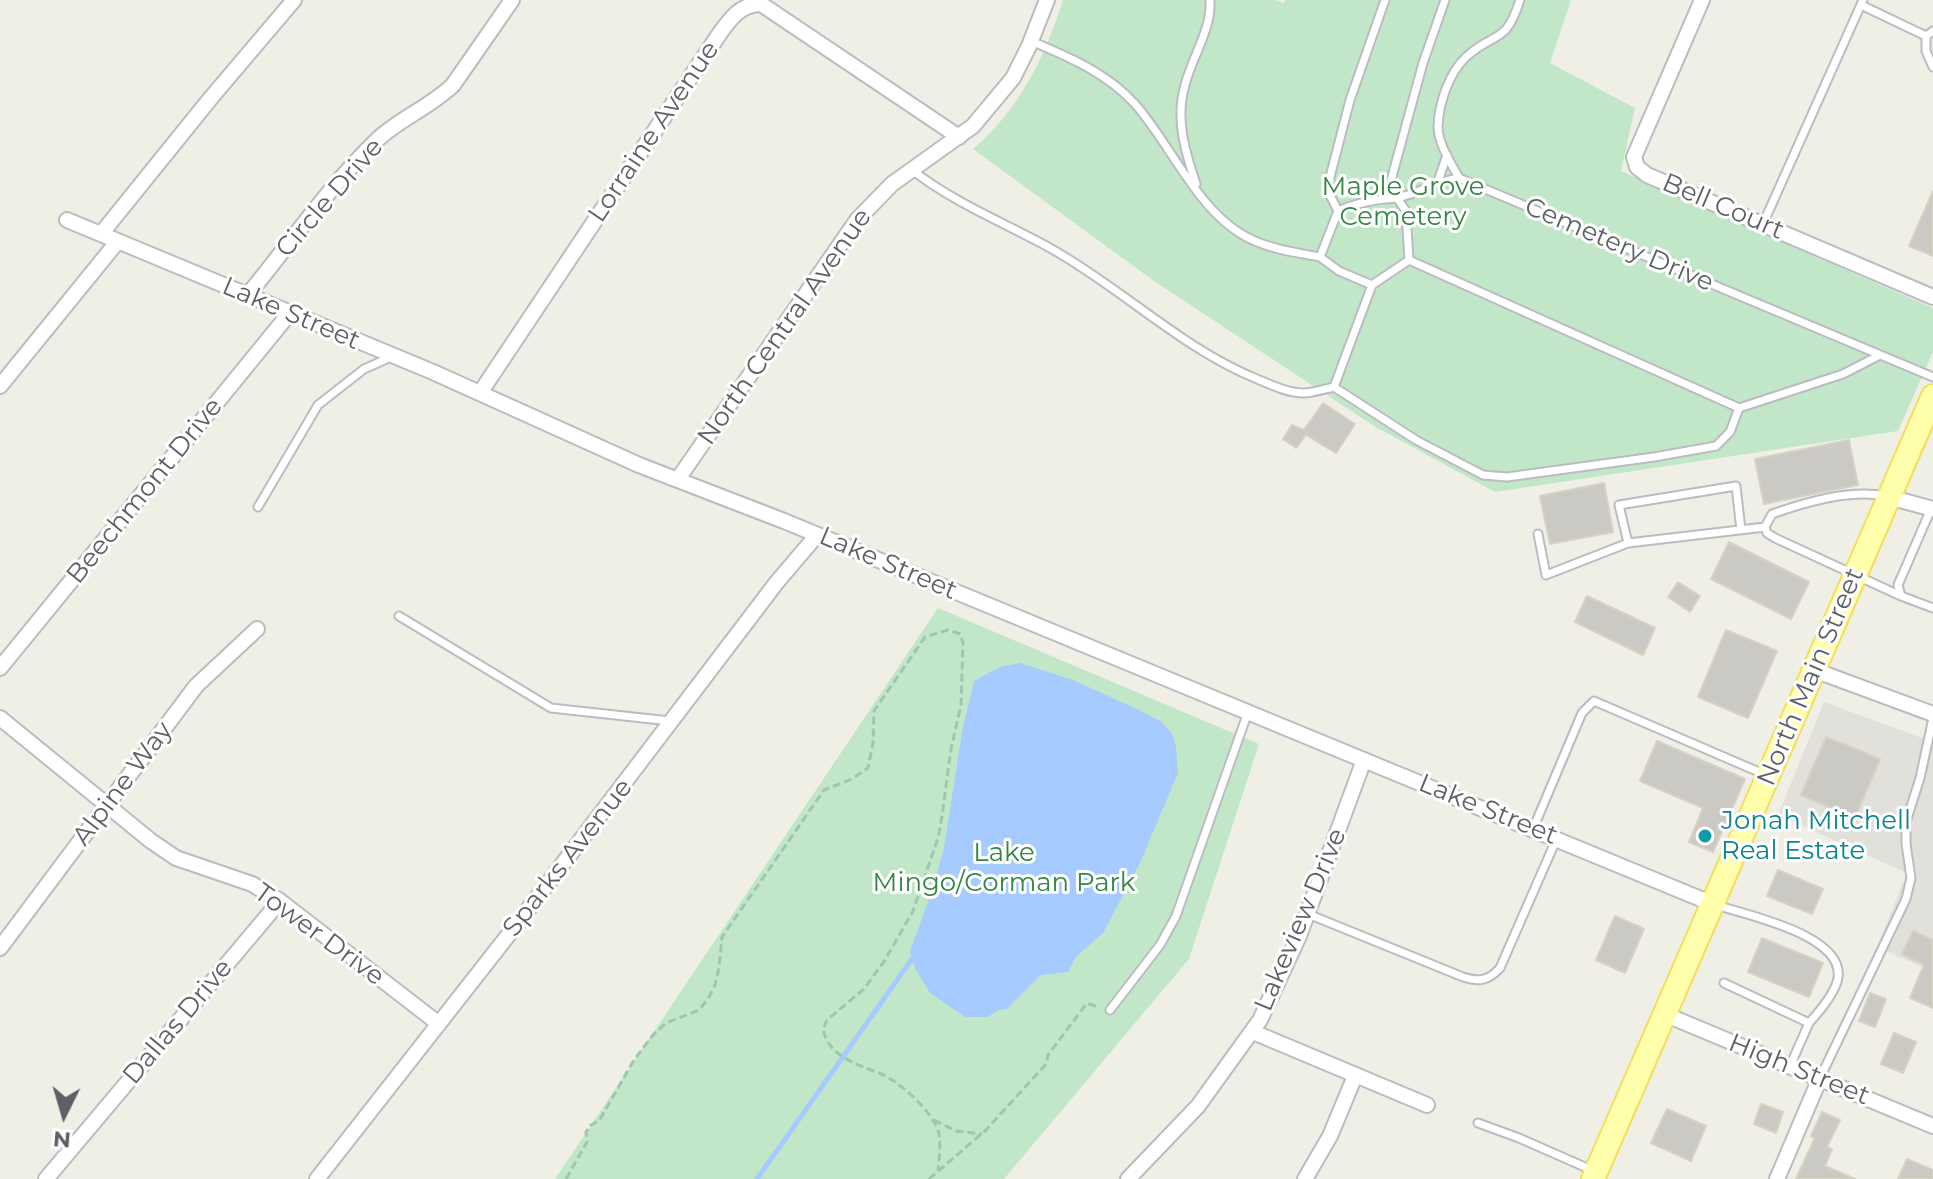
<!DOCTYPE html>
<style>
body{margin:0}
#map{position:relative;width:1933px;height:1179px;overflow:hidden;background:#f0efe6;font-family:Montserrat,sans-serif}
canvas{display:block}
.north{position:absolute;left:24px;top:1075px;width:80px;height:80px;-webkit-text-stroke:6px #fff;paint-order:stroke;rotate:185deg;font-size:22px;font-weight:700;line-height:32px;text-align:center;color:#5d6066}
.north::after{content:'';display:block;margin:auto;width:28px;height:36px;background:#5d6066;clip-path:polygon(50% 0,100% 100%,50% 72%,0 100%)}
</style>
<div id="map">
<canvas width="1933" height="1179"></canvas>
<div class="north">N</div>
</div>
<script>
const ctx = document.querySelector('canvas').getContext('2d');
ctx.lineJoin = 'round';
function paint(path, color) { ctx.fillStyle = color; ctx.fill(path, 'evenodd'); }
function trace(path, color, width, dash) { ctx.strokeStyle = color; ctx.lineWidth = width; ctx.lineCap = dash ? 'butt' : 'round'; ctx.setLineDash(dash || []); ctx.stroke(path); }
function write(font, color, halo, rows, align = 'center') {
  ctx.font = font + ' Montserrat,sans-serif'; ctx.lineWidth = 6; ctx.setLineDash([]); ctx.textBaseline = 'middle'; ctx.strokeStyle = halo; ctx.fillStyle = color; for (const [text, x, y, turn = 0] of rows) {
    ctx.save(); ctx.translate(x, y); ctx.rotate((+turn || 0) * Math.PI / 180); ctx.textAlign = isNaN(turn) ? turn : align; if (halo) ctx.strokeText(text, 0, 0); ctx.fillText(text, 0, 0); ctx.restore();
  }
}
const industrial = new Path2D(`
 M1824 702 1933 742V972L1877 947 1907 873 1778 815Z`);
const green = new Path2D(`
 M1063 0H1275L1284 3 1285 0H1571L1550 63 1635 108 1621 171 1933 308V352L1898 431 1495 492 1374 426 1154 281 973 149C1019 110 1045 57 1063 0Z
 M938 608 1259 744 1189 959 1004 1179H555Z`);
const water = new Path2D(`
 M1020 663 1073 680 1139 710 1162 722 1172 734 1176 747 1178 773 1140 863 1103 933 1076 957 1068 972 1041 975 1007 1009 998 1010 988 1017H965L930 993 915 968 910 951 933 888 944 848 963 726 974 681 1000 667Z`);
const stream = new Path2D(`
 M757 1179 914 956`);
const building = new Path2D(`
 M1933 191V256L1909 246Z
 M1323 403 1355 424 1336 453 1306 435 1296 448 1283 439 1292 425 1304 430Z
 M1849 440 1858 485 1764 504 1755 459Z
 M1604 483 1613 532 1550 544 1540 496Z
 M1729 542 1809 582 1791 619 1711 579Z
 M1678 582 1700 596 1690 612 1668 597Z
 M1587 596 1655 628 1643 655 1575 622Z
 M1726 630 1777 651 1748 718 1698 697Z
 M1826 737 1880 759 1855 818 1801 795Z
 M1657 741 1745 779 1713 852 1689 842 1703 808 1640 781Z
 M1778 870 1823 889 1812 914 1767 896Z
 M1615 916 1644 929 1625 973 1596 960Z
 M1913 931 1933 940V1008L1910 998 1924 965 1902 954Z
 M1762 938 1823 963 1809 997 1748 972Z
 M1870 993 1886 999 1875 1027 1859 1021Z
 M1894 1033 1916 1042 1903 1073 1881 1064Z
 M1761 1104 1783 1112 1776 1133 1754 1124Z
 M1667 1109 1706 1126 1691 1161 1651 1143Z
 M1822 1112 1840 1120 1827 1147 1832 1149 1825 1166 1855 1179H1796L1815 1138 1811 1136Z
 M1907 1159 1933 1170V1179H1898Z`);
const path = new Path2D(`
 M934 1120 956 1131 982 1134
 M566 1179 587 1142 586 1132 591 1125 599 1121 634 1060 653 1035 666 1023 699 1010 708 999 715 985 719 968 722 937 824 790 852 779 868 768 873 743 874 711 925 637 948 630 960 634 963 643 961 705 951 749 942 816 938 838 913 911 885 960 864 989 827 1020 823 1029C828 1056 856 1064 879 1073 898 1080 935 1113 939 1134 941 1145 939 1160 938 1171
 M929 1179 986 1130 1046 1064 1048 1055 1087 1003 1098 1007`);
const service = new Path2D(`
 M1445 0 1423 63 1390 184 1397 198C1420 193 1434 182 1459 178
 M1520 0C1505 46 1496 30 1466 57 1449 73 1439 103 1438 126 1438 144 1451 163 1459 178L1933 377
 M1861 5 1926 36 1933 31
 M1926 36V51L1933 67
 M1031 41C1069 57 1107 73 1135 104 1173 147 1200 218 1255 241 1275 250 1299 253 1320 257
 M912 170C956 204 1003 222 1050 248 1122 288 1181 348 1257 379 1271 385 1288 393 1304 393 1313 393 1324 389 1334 387
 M1438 181 1447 155
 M1196 184C1185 151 1175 119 1185 85 1192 57 1212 29 1210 0
 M1338 211 1330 195V177L1350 100 1385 0
 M1763 224 1863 0
 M1409 260 1406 211 1397 198C1376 199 1358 202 1338 211L1320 257 1339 271 1372 285 1409 260 1739 408
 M1372 285 1334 387 1416 440 1483 475 1507 477 1654 457 1716 446 1730 432 1739 408 1843 374 1880 355
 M1886 496C1850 489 1806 502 1772 514L1765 527 1767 533 1775 538 1901 596
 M258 507 318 405 364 369 391 357
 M1931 509 1898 585 1901 596 1933 608
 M1538 534 1546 575 1628 543 1765 527
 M1628 543 1619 505 1736 486 1741 530
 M399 616 551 708 670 721
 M1533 829 1582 713 1594 701 1766 775
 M1716 905C1746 915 1851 936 1837 982 1832 997 1820 1011 1809 1023
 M1308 914 1463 977C1479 982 1488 981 1500 968L1556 840
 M1724 983 1809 1023 1790 1066
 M1110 1010 1160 945 1176 916 1248 712
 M1820 1078 1906 899 1911 878 1906 844V822L1920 778 1933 718
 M1478 1123 1519 1138 1594 1171`);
const minor = new Path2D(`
 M1702 0 1634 157 1637 167 1647 175 1933 297
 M67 220 433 372 639 465 784 521 1713 904
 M101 234 210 99 294 0
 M247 296C290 244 329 186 378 139 401 118 430 107 453 85L512 0
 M0 386 118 241
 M480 393 720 33C731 18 741 4 761 4L959 137
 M678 479 857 220 892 184 973 126 1013 78 1029 46 1047 0
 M1889 497 1933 509
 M0 668 289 314
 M1814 670 1933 714
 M0 718 151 841 176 858 252 884 280 901 439 1024
 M0 948 196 686 257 629
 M1664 1014 1933 1126
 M1253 1032 1427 1105
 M46 1179 280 901
 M317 1179 517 924 777 582 817 535
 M1128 1179 1198 1106 1260 1020 1299 936 1364 760
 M1305 1179 1330 1136 1355 1076
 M1777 1179 1820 1078`);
const primary = new Path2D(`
 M1593 1179 1933 396`);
const markers = [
 [1705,836,8,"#0f9aa8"]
];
const streetNames = [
 ["Lorraine Avenue",654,132,-56],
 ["Circle Drive",330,198,-49],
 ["Bell Court",1723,207,23],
 ["Cemetery Drive",1619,245,23],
 ["Lake Street",291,314,23],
 ["North Central Avenue",785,327,-55],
 ["Beechmont Drive",145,491,-51],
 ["Lake Street",888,564,23],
 ["North Main Street",1811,677,-67],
 ["Alpine Way",123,784,-53],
 ["Lake Street",1488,810,22],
 ["Sparks Avenue",568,858,-52],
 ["Lakeview Drive",1301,920,-67],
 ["Tower Drive",319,935,36],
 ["Dallas Drive",178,1022,-50],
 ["High Street",1799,1070,22]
];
const parkNames = [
 ["Maple Grove",1403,187],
 ["Cemetery",1403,217],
 ["Lake",1004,853],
 ["Mingo/Corman Park",1004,883]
];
const cultureNames = [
 ["Jonah Mitchell",1721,821],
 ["Real Estate",1721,851]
];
paint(industrial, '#e1e0da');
paint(green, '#c2e7c8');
paint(water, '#a6cbff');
trace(stream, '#a6cbff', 5);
paint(building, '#cbc9c3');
trace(building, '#d5d2c4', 2);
trace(service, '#babcc1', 11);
trace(minor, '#babcc1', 18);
trace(primary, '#f3df5c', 26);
trace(path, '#9bc8ae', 3, [8, 4]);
trace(service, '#fff', 7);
trace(minor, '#fff', 14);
trace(primary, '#fffeab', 22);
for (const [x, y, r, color] of markers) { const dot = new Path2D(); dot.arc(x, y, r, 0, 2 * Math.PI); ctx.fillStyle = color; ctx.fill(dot); trace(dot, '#fff', 3); }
write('26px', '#5d6066', '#fff', streetNames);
write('26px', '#348644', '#fff', parkNames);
write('26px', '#0d838f', '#fff', cultureNames, 'left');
</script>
